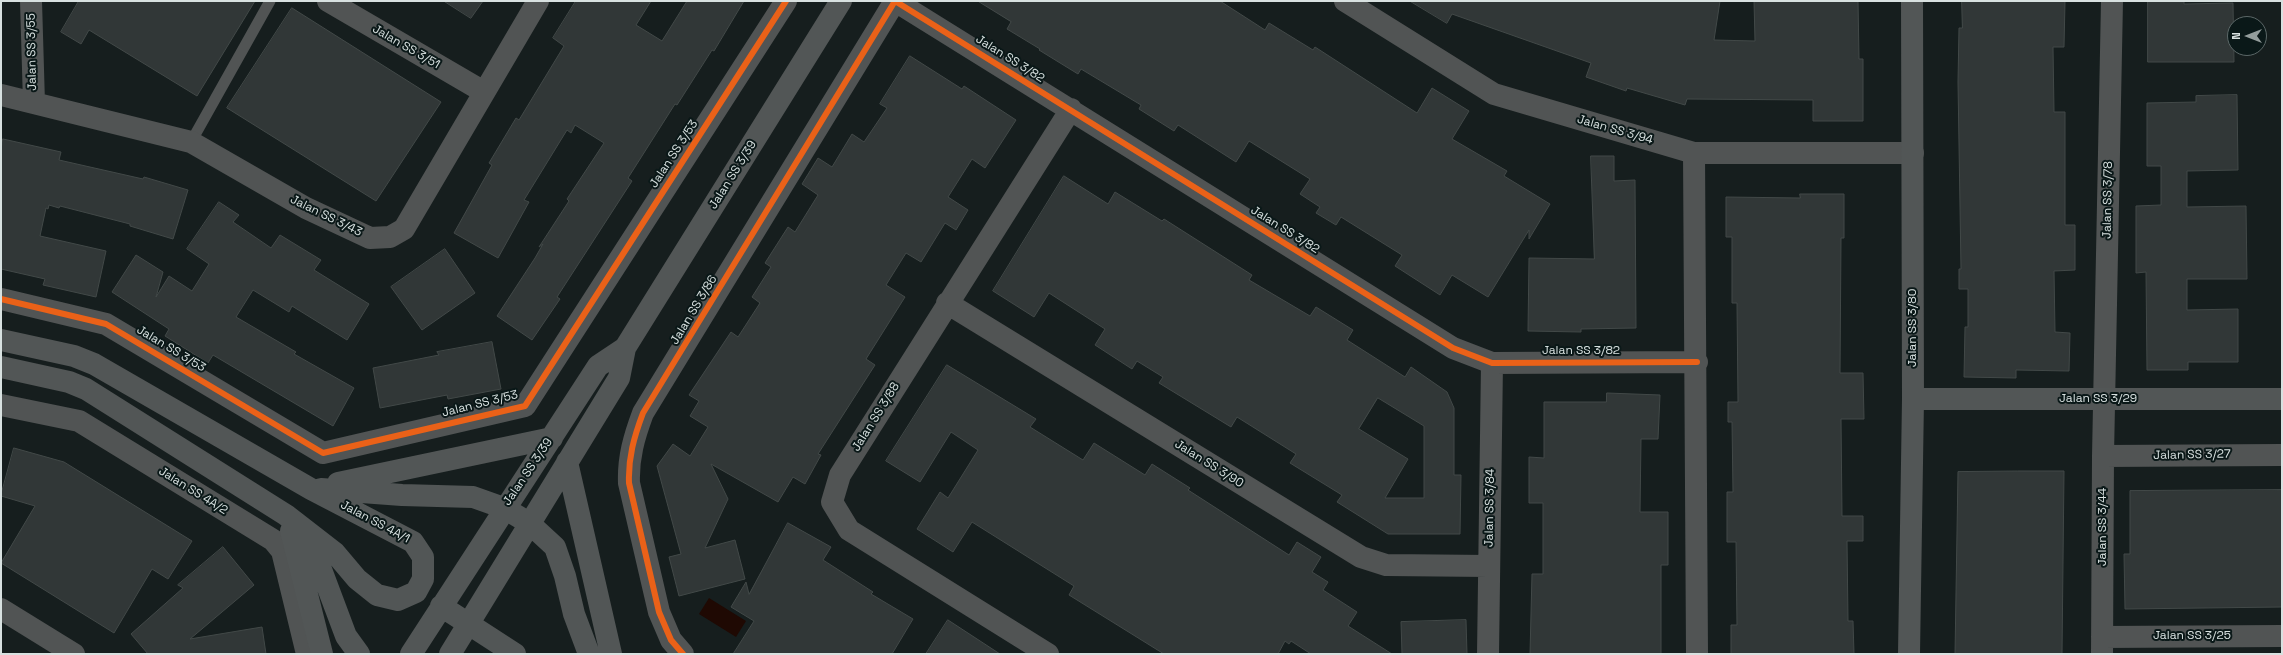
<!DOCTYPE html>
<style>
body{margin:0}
#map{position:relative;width:2283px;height:655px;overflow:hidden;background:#161e1e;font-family:"Space Grotesk",sans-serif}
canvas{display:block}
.frame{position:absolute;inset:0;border:2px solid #d8e1e0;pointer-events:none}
.north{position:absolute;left:2227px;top:16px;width:40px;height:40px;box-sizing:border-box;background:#0a1818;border:1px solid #5c6868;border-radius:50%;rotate:270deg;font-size:11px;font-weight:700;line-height:16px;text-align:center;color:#d8e1e0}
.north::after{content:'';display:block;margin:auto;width:14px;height:18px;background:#949d9c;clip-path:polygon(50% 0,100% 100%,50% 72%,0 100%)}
</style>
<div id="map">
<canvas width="2283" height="655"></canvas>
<div class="frame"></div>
<div class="north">N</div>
</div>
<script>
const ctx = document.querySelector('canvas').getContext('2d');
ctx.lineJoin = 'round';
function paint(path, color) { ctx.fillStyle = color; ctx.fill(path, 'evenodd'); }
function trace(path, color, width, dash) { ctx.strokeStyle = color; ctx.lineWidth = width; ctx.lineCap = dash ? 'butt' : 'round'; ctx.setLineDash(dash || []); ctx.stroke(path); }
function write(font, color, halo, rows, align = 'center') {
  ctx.font = font + ' "Space Grotesk",sans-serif'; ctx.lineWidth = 4; ctx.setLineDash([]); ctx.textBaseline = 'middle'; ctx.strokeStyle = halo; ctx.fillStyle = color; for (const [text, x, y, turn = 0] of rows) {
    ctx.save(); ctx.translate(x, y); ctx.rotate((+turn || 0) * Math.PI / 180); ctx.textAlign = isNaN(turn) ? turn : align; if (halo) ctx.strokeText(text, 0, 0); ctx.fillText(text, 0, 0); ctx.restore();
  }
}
const water = new Path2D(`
 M709 598 746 621 736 637 699 614Z`);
const building = new Path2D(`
 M79 1H255L197 96 89 30 81 44 61 32Z
 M444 1H483L471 18Z
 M576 1H651L636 25 662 41 687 1H744L714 51 712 50 677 105 675 104 628 178 632 181 557 297 560 299 532 340 497 316 535 258 543 244 539 247 569 201 567 199 604 143 575 125 571 133 567 130 524 200 529 202 498 258 454 233 492 165 489 163 516 118 519 120 564 46 553 38Z
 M978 1H1220L1265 30 1269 23 1313 50 1315 47 1417 113 1432 88 1469 111 1452 139 1507 171 1504 176 1550 204 1529 239V230L1488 297 1452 275 1440 295 1395 266 1402 255 1341 217 1336 225 1316 213 1320 207 1300 194 1310 179 1249 141 1236 162 1178 125 1174 131 1139 109 1141 105 1081 69 1078 74 1039 50 1040 49 1007 29 1011 22Z
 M1410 1H1720L1714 40 1755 41 1754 1H1858L1859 59H1863V121H1813V100L1687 99 1685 105 1627 88 1626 91 1586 77 1591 63 1452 14 1447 23Z
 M1962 1H2065L2064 47H2053L2054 112H2065V225H2075V270L2054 271 2055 332 2070 333 2069 371 2016 370V378L1964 377 1965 327H1968V289H1959V269H1961L1958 82 1959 28H1962Z
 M2148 1H2184V4L2233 3 2234 62H2148Z
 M292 8 441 102 376 201 227 108Z
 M910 56 962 89 964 86 1016 120 985 168 972 159 948 197 968 210 956 230 945 223 921 262 906 253 886 285 905 297 866 359 875 365 818 454 821 455 805 484 793 477 778 502 711 464 728 499 705 548 735 540 745 579 679 596 669 557 681 554 657 466 673 444 690 456 708 427 690 416 699 401 689 395 731 332 738 337 760 303 752 297 771 267 765 263 788 227 795 232 818 195 802 184 818 158 832 167 852 134 864 142 887 108 880 104Z
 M2237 95 2238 170 2187 171V207L2246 206 2247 279H2187V310L2238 309V362H2188V370H2147L2146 272 2136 273V206L2161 205V166H2147V103L2196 102V96Z
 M3 139 61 152 59 160 143 179 144 177 188 190 173 239 130 226V224L60 206 59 208 49 205 48 209 46 208 40 236 106 251 96 297 43 285 45 279 1 269V150Z
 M1591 156H1614V181L1635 180 1636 328 1581 329V332L1528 331 1529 258 1594 259Z
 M1064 176 1108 204 1115 192 1162 221 1164 219 1252 275 1249 280 1310 316 1316 307 1353 330 1347 340 1405 377 1411 367 1447 392 1454 408V475H1461L1460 534H1388L1337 502 1342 495 1290 463 1296 454 1237 417 1231 427 1159 383 1163 377 1137 361 1132 369 1095 345 1105 329 1049 293 1034 317 993 291ZM1378 398 1424 426V498H1385L1408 459 1359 429Z
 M1800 194H1844V238H1841L1840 373H1863L1864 419H1841L1842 516H1863V541H1847L1848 621H1853L1854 654H1731V625H1737L1736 542H1727V492H1733L1732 422H1728V402H1738L1737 303H1732V237H1726V197L1800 198Z
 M219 202 239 215 233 222 271 248 280 235 321 260 314 270 369 304 347 340 292 306 289 312 253 290 236 317 296 352 294 354 354 388 333 426 213 355 208 363 165 336 169 329 112 292 136 255 163 272 156 297 169 276 192 291 209 264 187 249Z
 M445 249 475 293 422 330 391 287Z
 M492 342 501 389 448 399 447 395 380 408 373 368 439 355 437 352Z
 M947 365 1036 419 1030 427 1083 460 1094 443 1145 475 1152 464 1190 488 1188 490 1289 555 1297 542 1321 557 1312 572 1328 582 1323 590 1357 612 1348 626 1392 654H1311L1291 641 1289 644 1285 641 1278 654H1164L1069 595 1074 586 972 522 953 552 917 529 940 492 948 498 978 450 951 432 920 482 886 461Z
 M1607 393 1660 395 1658 439H1641L1640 512H1668V565H1661V654H1530L1532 574H1543V503H1529V457L1544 458V402H1606Z
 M14 448 64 462 192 541 168 579 152 569 114 633 1 563 35 506 1 496Z
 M2018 471H2064L2062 654H1955L1958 472Z
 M2282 490V607L2125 609 2124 554H2130V491Z
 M788 523 831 547 823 560 873 592 871 594 913 619 892 654H733L754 621 731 607 746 582 749 594Z
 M223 547 254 585 190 639 262 627 266 654H148L131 634 183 588 178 585Z
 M948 620 1000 654H926Z
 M1466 620 1467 654H1402L1401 622Z`);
const lane = new Path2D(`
 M191 142 270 1`);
const street = new Path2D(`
 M31 1 34 103
 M328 1 484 92
 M1345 1 1494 94 1694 153H1913
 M1 95 191 142 306 208 370 238 390 237 404 229 538 1
 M1694 153 1697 654
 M1 299 106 324 323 453 525 406 786 1
 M947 303 1361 557 1386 565 1489 566
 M1 405 79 421 273 540 282 551 307 654
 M2103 456 2282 455
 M1 609 74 654
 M2102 637 2282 636
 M683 654 671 640 659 612 629 483C628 458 634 437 643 413L895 1 1453 348 1492 363 1697 362
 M1048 654 849 530 832 502 840 475 1071 109
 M1488 654 1492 363
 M2102 654 2103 456 2112 1`);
const secondary = new Path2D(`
 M1 340 74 356 94 364 311 489 413 542 423 557V579L416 592 398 600 377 595 357 579 335 553 286 515 86 389 69 382 1 367
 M1913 399H2282
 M567 462 611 654
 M338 483 552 438
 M321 489 402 495 473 497 504 508 529 523 555 547 565 576 574 614 589 654
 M291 531 322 654
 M298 532 319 564 346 636 359 654
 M441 606 515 654
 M411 654 598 366 625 348
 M450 654 619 378 625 348 841 1
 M1909 654 1913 399 1912 1`);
const cycleway = new Path2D(`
 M1 299 106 324 323 453 525 406 786 1
 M683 654 671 640 659 612 629 483C628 458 634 437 643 413L895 1 1453 348 1492 363 1697 362`);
const streetNames = [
 ["Jalan SS 3/51",406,47,30],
 ["Jalan SS 3/55",32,52,-91],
 ["Jalan SS 3/82",1010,59,32],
 ["Jalan SS 3/94",1615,130,16],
 ["Jalan SS 3/53",674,154,-57],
 ["Jalan SS 3/39",733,175,-58],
 ["Jalan SS 3/78",2108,200,-89],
 ["Jalan SS 3/43",326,216,26],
 ["Jalan SS 3/82",1285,230,32],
 ["Jalan SS 3/86",694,310,-59],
 ["Jalan SS 3/80",1913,328,-90],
 ["Jalan SS 3/53",171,349,31],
 ["Jalan SS 3/82",1581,351],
 ["Jalan SS 3/29",2098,399],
 ["Jalan SS 3/53",480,404,-14],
 ["Jalan SS 3/88",876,417,-58],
 ["Jalan SS 3/27",2192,455,-1],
 ["Jalan SS 3/90",1209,464,32],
 ["Jalan SS 3/39",528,472,-56],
 ["Jalan SS 4A/2",193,491,32],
 ["Jalan SS 3/84",1490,508,-89],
 ["Jalan SS 4A/1",375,522,28],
 ["Jalan SS 3/44",2103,527,-90],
 ["Jalan SS 3/25",2192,636]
];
paint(water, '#1f0903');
paint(building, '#313737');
trace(building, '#424948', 1);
trace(lane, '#515454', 11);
trace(street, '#515454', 22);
trace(secondary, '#525656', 22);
trace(cycleway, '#ea6118', 6);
write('12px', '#d8e1e0', '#0a1818', streetNames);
</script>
